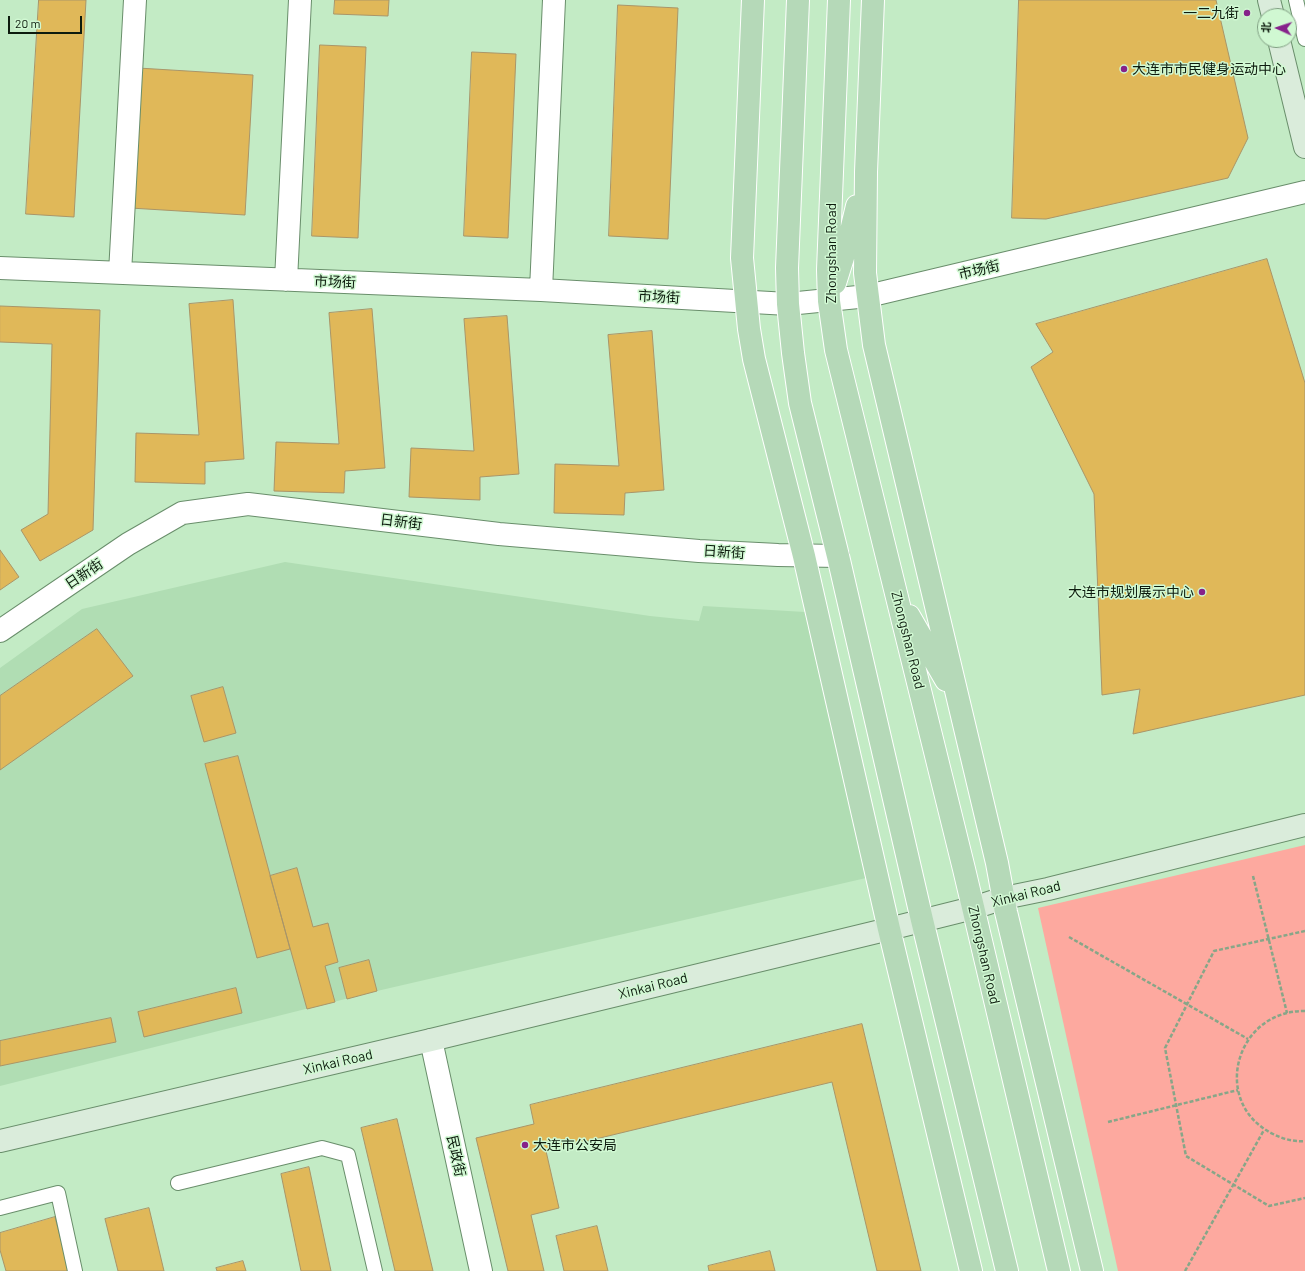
<!DOCTYPE html>
<meta charset="utf-8">
<style>
body{margin:0}
#map{position:relative;width:1305px;height:1271px;overflow:hidden;background:#c3ebc5;font-family:Barlow,"Noto Sans SC",sans-serif}
canvas{display:block}
.north{position:absolute;left:1257px;top:8px;width:40px;height:40px;box-sizing:border-box;background:#d0f8d2;border:1px solid #82a084;border-radius:50%;rotate:273deg;font-size:11px;font-weight:700;line-height:16px;text-align:center;color:#0d1b0e}
.north::after{content:'';display:block;margin:auto;width:14px;height:18px;background:#86228a;clip-path:polygon(50% 0,100% 100%,50% 72%,0 100%)}
.scale{position:absolute;left:8px;top:16px;width:74px;height:18px;box-sizing:border-box;border:2px solid #0d1b0e;border-top:0;padding-left:5px;font-size:12px;line-height:14px;white-space:nowrap;color:#0d1b0e;-webkit-text-stroke:3px #d0f8d2;paint-order:stroke}
</style>
<div id="map">
<canvas width="1305" height="1271"></canvas>
<div class="north">北</div>
<div class="scale">20 m</div>
</div>
<script>
const ctx = document.querySelector('canvas').getContext('2d');
ctx.lineJoin = 'round';
function paint(path, color) { ctx.fillStyle = color; ctx.fill(path, 'evenodd'); }
function trace(path, color, width, dash) { ctx.strokeStyle = color; ctx.lineWidth = width; ctx.lineCap = dash ? 'butt' : 'round'; ctx.setLineDash(dash || []); ctx.stroke(path); }
function write(font, color, halo, rows, align = 'center') {
  ctx.font = font + ' Barlow,"Noto Sans SC",sans-serif'; ctx.lineWidth = 3; ctx.setLineDash([]); ctx.textBaseline = 'middle'; ctx.strokeStyle = halo; ctx.fillStyle = color; for (const [text, x, y, turn = 0] of rows) {
    ctx.save(); ctx.translate(x, y); ctx.rotate((+turn || 0) * Math.PI / 180); ctx.textAlign = isNaN(turn) ? turn : align; if (halo) ctx.strokeText(text, 0, 0); ctx.fillText(text, 0, 0); ctx.restore();
  }
}
const built = new Path2D(`
 M285 562 650 616 699 621 703 606 805 612 866 878 377 991 0 1086V668L82 609Z`);
const green = new Path2D(`
 M1305 845V1271H1118L1038 908Z`);
const building = new Path2D(`
 M39 0H86L74 217 26 214Z
 M335 0H389L388 16 334 14Z
 M1019 0H1216L1248 138 1228 178 1046 219 1012 218Z
 M618 5 678 8 668 239 609 236Z
 M320 45 366 47 358 238 312 236Z
 M472 52 516 54 508 238 464 236Z
 M138 68 253 75 245 215 130 208Z
 M1267 259 1305 383V695L1133 734 1140 689 1102 695 1094 494 1031 367 1053 352 1036 324Z
 M233 300 244 459 205 462V484L135 482 136 433 199 435 189 304Z
 M0 306 100 310 93 530 40 561 21 530 48 514 52 344 0 342Z
 M372 309 385 468 345 471 344 493 274 491 276 442 339 444 329 313Z
 M507 316 519 474 480 477V500L409 497 411 448 474 451 464 319Z
 M652 331 664 490 625 493 624 515 554 513 555 464 619 466 608 335Z
 M0 550 19 577 0 590Z
 M97 629 133 676 0 770V696Z
 M223 687 236 733 204 742 191 696Z
 M238 756 290 949 257 958 205 764Z
 M297 868 313 927 328 923 338 962 325 966 335 1002 307 1009 270 876Z
 M369 960 377 991 347 999 339 968Z
 M236 988 242 1013 144 1037 138 1012Z
 M111 1018 116 1042 0 1066V1041Z
 M862 1024 921 1271H877L832 1082 546 1151 559 1208 531 1215 544 1271H508L476 1138 534 1124 530 1105Z
 M397 1119 433 1271H395L361 1128Z
 M309 1167 331 1271H301L281 1174Z
 M149 1208 164 1271H118L105 1219Z
 M55 1217 69 1271H6L0 1250V1233Z
 M597 1226 608 1271H564L556 1236Z
 M770 1251 775 1271H709L708 1266Z
 M243 1261 246 1271H217L216 1268Z`);
const path = new Path2D(`
 M1253 876 1287 1013
 M1305 931 1214 951 1165 1048 1186 1156 1269 1206 1305 1198
 M1069 937 1248 1039
 M1305 1011C1235 1010 1210 1103 1273 1134 1283 1139 1294 1142 1305 1141
 M1108 1122 1238 1090
 M1185 1271 1264 1130`);
const lane = new Path2D(`
 M1296 0 1305 39
 M178 1183 322 1148 348 1155 375 1271
 M0 1208 58 1193 75 1271`);
const street = new Path2D(`
 M0 268 541 290 788 304 868 296 1305 192
 M120 273 135 0
 M286 280 300 0
 M541 290 554 0
 M0 631 128 544 182 513 248 504 499 534 699 551 778 555 838 556
 M431 1040 481 1271`);
const secondary = new Path2D(`
 M1269 0 1273 16
 M1279 40 1305 147
 M0 1141 431 1040 889 929 973 908 1004 898 1048 889 1305 825`);
const primary = new Path2D(`
 M753 0 742 258 749 329 754 359 804 556 889 929 971 1271
 M798 0 787 268 788 304 793 353 800 403 838 556 922 920 1007 1271
 M839 0 828 270 829 301 836 350 964 869 1059 1271
 M873 0 866 172 865 273 874 345 997 863 1006 912 1092 1271
 M835 283 850 235 857 206
 M909 616 946 680`);
const markers = [
 [1247,13,4,"#86228a"],
 [1124,69,4,"#86228a"],
 [1202,592,4,"#86228a"],
 [525,1145,4,"#86228a"]
];
const poiNames = [
 ["一二九街",1239,13],
 ["大连市市民健身运动中心",1132,69,"left"],
 ["大连市规划展示中心",1194,592],
 ["大连市公安局",533,1145,"left"]
];
const streetNames = [
 ["Zhongshan Road",831,253,-90],
 ["市场街",979,270,-13],
 ["市场街",335,282,2],
 ["市场街",659,297,3],
 ["日新街",401,522,7],
 ["日新街",724,552,4],
 ["日新街",84,574,-34],
 ["Zhongshan Road",908,640,76],
 ["Xinkai Road",1026,894,-14],
 ["Zhongshan Road",984,955,77],
 ["Xinkai Road",653,986,-14],
 ["Xinkai Road",338,1062,-13],
 ["民政街",456,1156,78]
];
paint(built, '#b0ddb3');
paint(green, '#fda99f');
paint(building, '#e0b859');
trace(building, '#a99568', 1);
trace(lane, '#698e6b', 16);
trace(street, '#698e6b', 24);
trace(secondary, '#698e6b', 24);
trace(primary, '#fff', 24);
trace(path, '#87a688', 2.5, [4, 2]);
trace(lane, '#fff', 14);
trace(street, '#fff', 22);
trace(secondary, '#daecdb', 22);
trace(primary, '#b5d9b8', 22);
for (const [x, y, r, color] of markers) { const dot = new Path2D(); dot.arc(x, y, r, 0, 2 * Math.PI); ctx.fillStyle = color; ctx.fill(dot); trace(dot, '#d0f8d2', 1.5); }
write('14px', '#0d1b0e', '#d0f8d2', poiNames, 'right');
write('14px', '#0d1b0e', '#d0f8d2', streetNames);
</script>
